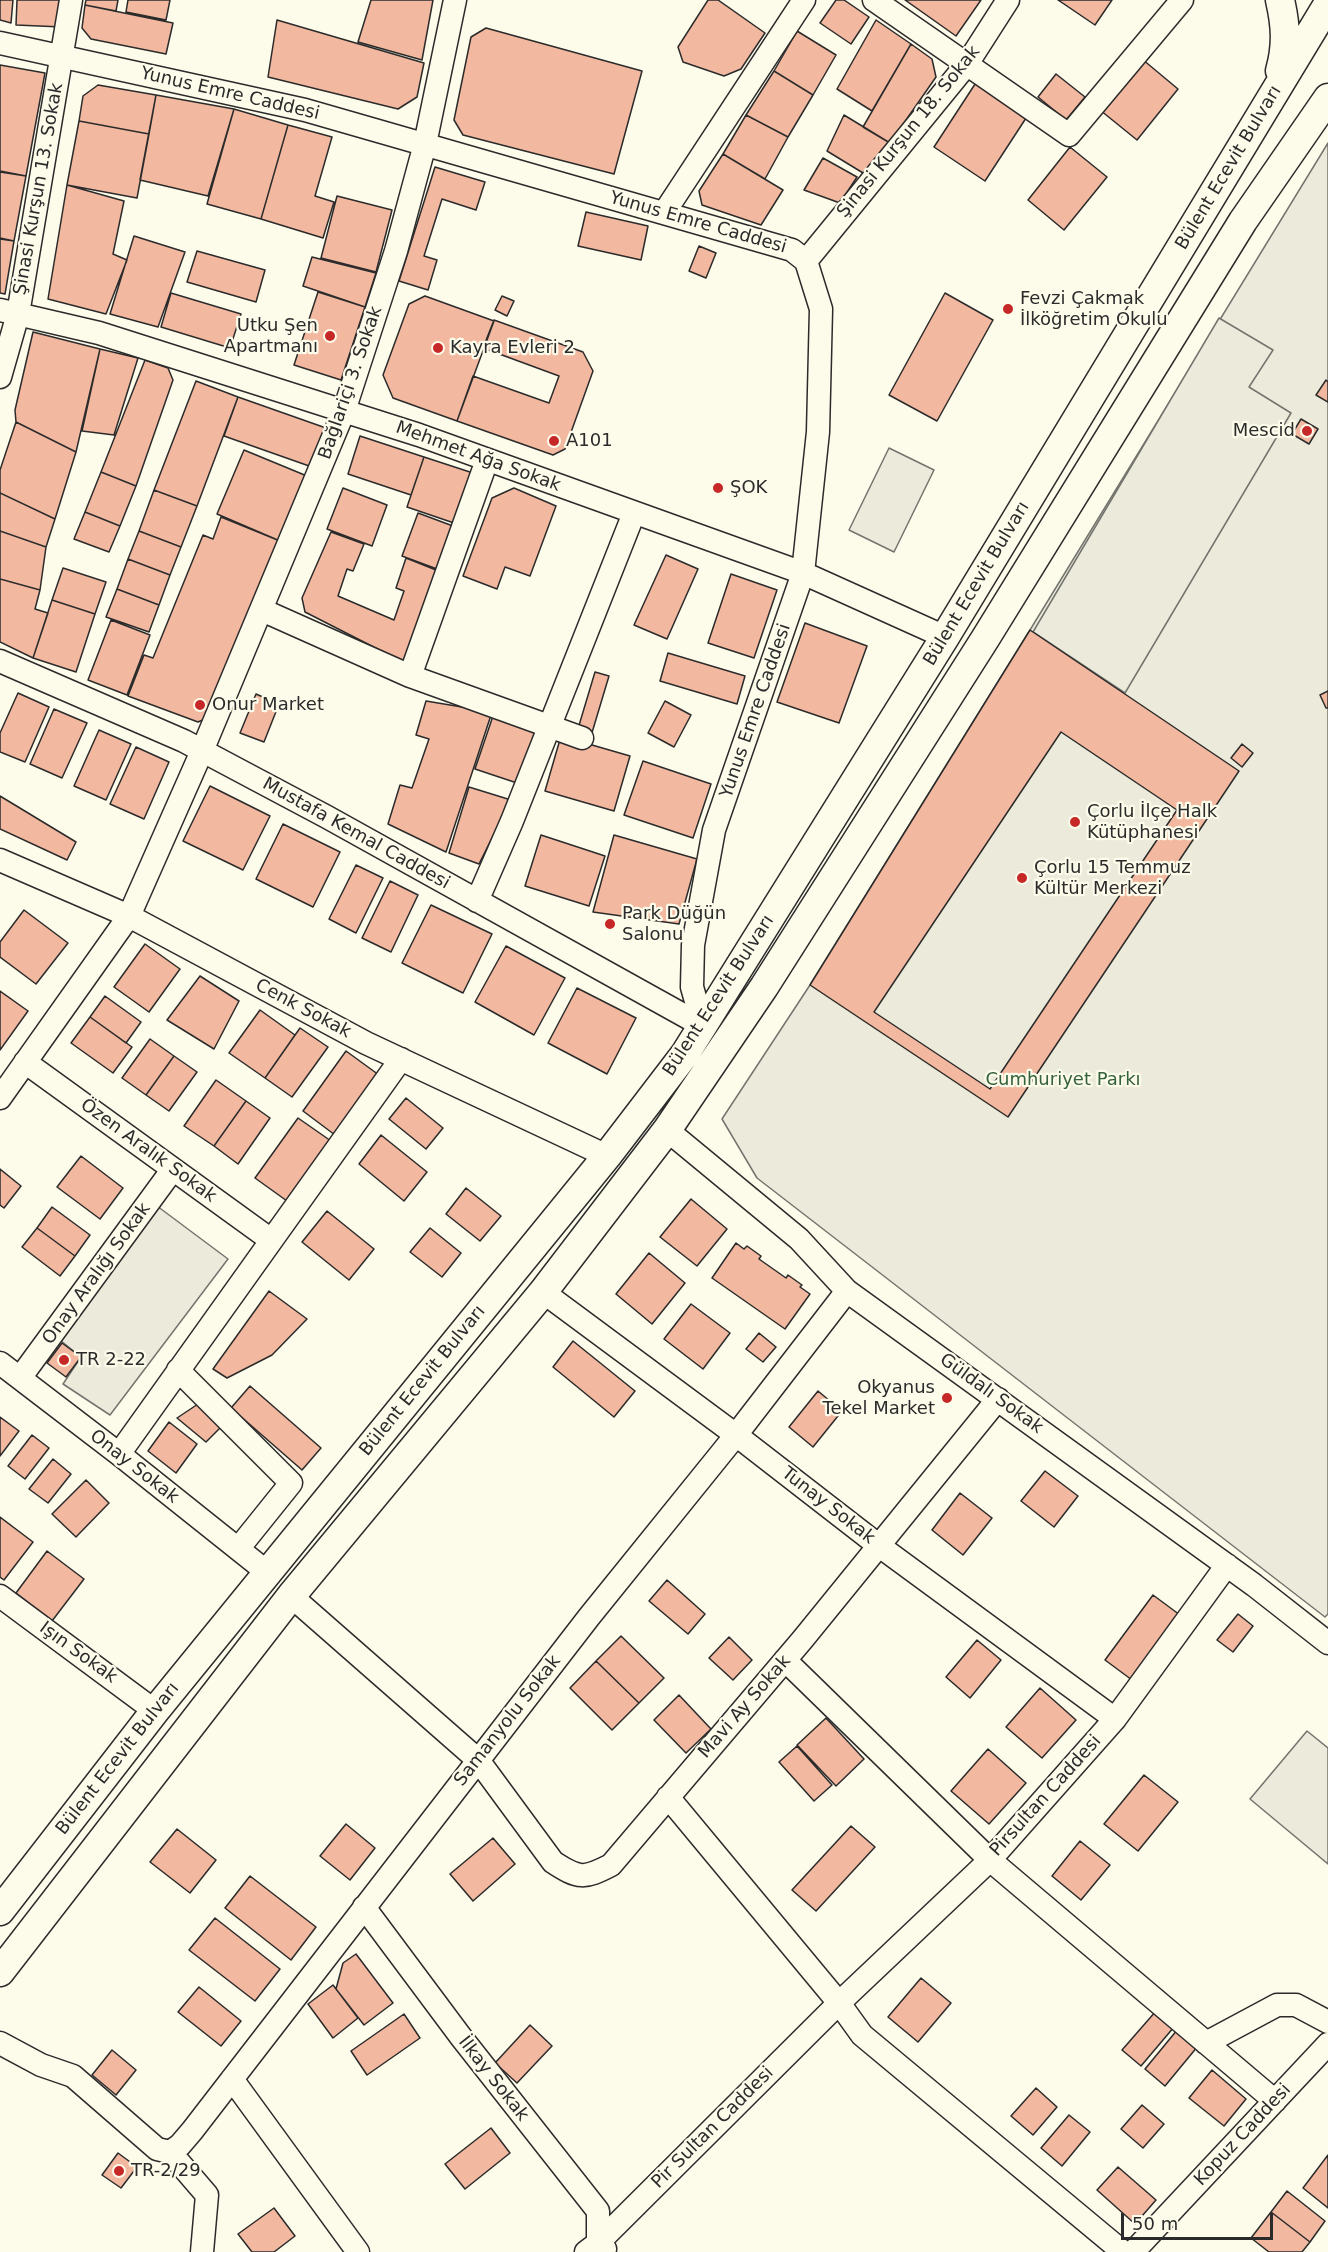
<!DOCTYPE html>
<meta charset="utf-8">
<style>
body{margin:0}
#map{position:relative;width:1328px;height:2252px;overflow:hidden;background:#fdfbea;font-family:"DejaVu Sans",sans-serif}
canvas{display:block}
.scale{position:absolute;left:1121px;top:2213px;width:152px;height:27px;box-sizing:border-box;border:3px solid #2b2b2b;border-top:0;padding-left:8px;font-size:18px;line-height:21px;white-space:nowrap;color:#2b2b2b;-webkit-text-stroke:4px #fdfbea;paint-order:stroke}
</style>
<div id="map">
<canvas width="1328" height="2252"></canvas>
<div class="scale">50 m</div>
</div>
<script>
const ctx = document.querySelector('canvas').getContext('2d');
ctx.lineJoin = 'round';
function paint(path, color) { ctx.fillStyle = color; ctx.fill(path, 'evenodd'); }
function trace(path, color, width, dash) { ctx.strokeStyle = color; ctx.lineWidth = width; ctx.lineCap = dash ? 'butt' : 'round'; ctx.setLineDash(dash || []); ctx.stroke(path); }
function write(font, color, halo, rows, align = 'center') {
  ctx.font = font + ' "DejaVu Sans",sans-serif'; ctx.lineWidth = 4.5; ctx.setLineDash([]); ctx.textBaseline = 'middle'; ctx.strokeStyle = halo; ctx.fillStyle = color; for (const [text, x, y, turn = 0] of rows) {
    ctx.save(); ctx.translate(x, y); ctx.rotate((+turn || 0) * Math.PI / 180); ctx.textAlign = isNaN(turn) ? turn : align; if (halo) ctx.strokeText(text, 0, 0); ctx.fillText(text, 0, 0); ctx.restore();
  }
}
const green = new Path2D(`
 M1328 143V1614L1325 1617 757 1178 722 1119 810 985 1030 630Z
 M889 448 934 470 894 552 849 530Z
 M153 1203 228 1259 110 1415 63 1384 81 1357 55 1336Z
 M1307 1731 1328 1748V1864L1250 1799Z`);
const parking = new Path2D(`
 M1219 318 1273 350 1249 387 1291 413 1125 693 1033 632Z`);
const building = new Path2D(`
 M0 0H13L11 23 0 20Z
 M17 0H63L62 27 16 25Z
 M86 0H118L116 11 85 5Z
 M128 0H170L166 20 126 12Z
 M371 0H433L422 60 358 42Z
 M708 0H718L765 33 741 69 724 76 683 62 678 47Z
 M836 0H844L869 17 851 44 820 23Z
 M905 0H981L956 36Z
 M1058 0H1112L1095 25Z
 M85 5 173 23 166 54 91 39 82 28Z
 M277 20 424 63 417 97 398 109 268 77Z
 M876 20 911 44 872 111 837 89Z
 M486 28 642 71 614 174 463 135 454 120 471 37Z
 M797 31 836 55 813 95 774 71Z
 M911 44 932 59 936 77 890 143 863 127Z
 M1142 59 1178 89 1137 140 1100 110Z
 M0 65 45 73 26 176 0 171Z
 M774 71 813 95 788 137 746 115Z
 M1056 74 1085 97 1066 120 1038 97Z
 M979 78 1030 112 985 181 934 147Z
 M98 85 156 95 149 134 79 121 83 96Z
 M156 95 234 109 208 196 140 180Z
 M234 109 288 125 261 219 207 204Z
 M746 115 788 137 765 179 723 154Z
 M844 115 890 143 868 176 827 151Z
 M79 121 149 134 137 198 67 185Z
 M288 125 332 137 315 196 334 202 323 238 261 219Z
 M1070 147 1107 177 1064 230 1028 200Z
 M723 154 783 190 761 225 702 205 699 191Z
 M823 158 857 177 840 203 804 190Z
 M435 167 485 182 476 210 442 199 424 256 437 260 428 290 399 281Z
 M0 172 26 176 14 241 0 238Z
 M67 185 124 201 113 254 127 260 106 314 48 299Z
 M337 196 392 210 376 272 321 258Z
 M586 212 648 226 641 260 578 246Z
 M134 236 185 252 158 327 110 314Z
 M0 239 14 241 5 294 0 293Z
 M699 246 716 253 706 278 689 271Z
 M197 251 265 270 256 302 187 282Z
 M312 257 376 273 365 307 303 286Z
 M318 292 365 307 341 380 294 365Z
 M171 293 241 314 230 348 161 327Z
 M945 293 993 320 937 421 889 395Z
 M425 296 494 321 457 421 393 398 383 375 409 304Z
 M502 296 514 301 507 316 495 310Z
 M494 320 583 352 593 371 565 449 553 455 457 421 473 376 549 403 559 376 483 348Z
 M33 332 100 349 76 452 16 422 15 410Z
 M100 349 138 358 114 435 82 431Z
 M145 360 168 368 173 380 136 486 101 472Z
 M1326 380 1328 382V402L1316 395Z
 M196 381 238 397 197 506 154 490Z
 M238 397 326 428 312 467 224 436Z
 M1301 419 1318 429 1309 444 1292 434Z
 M16 422 76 452 55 519 0 493V470Z
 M360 436 424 457 411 495 348 474Z
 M244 450 307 476 280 541 217 514Z
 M424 457 476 474 454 523 407 507Z
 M101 472 136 486 120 526 85 512Z
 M343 488 387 505 372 546 327 529Z
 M514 488 556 506 530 576 505 567 497 589 463 576 492 498Z
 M154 490 197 506 181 547 139 531Z
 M0 493 55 519 46 547 0 531Z
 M85 512 120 526 109 552 74 539Z
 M418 513 453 526 437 569 402 556Z
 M221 517 280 541 205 719 198 722 128 696 144 655 153 658 203 535 213 539Z
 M0 531 46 547 40 590 0 579Z
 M139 531 181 547 170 575 128 559Z
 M331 532 364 544 353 571 347 569 338 596 394 620 404 591 396 588 406 558 441 572 410 655 401 661 305 612 302 598Z
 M666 555 698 569 667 639 634 625Z
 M128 559 170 575 159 605 117 589Z
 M63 568 106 582 95 614 52 600Z
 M731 574 777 590 754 658 708 643Z
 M0 579 40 590 35 609 48 613 33 658 0 642Z
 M117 589 159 605 149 632 106 617Z
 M52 600 95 614 76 672 33 658Z
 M111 620 150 635 127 695 88 680Z
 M805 623 867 646 839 723 777 702Z
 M1030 630 1239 771 1008 1117 810 985Z
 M668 653 745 676 737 704 660 681Z
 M595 672 609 676 591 736 577 732Z
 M1328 691V708H1326L1320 695Z
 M18 693 49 707 25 762 0 752V733Z
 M256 694 279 704 264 742 240 733Z
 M426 701 492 712 446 852 388 824 400 785 412 788 429 739 416 735Z
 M665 701 691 715 674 747 648 733Z
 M54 709 87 723 62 778 30 764Z
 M494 713 542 729 523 785 475 769Z
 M99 730 131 744 106 800 74 786Z
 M1061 732 1177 810 990 1089 874 1012Z
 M561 736 630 756 614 811 545 791Z
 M1242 744 1253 753 1242 767 1231 758Z
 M136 747 169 762 144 819 110 804Z
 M643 761 711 784 693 838 624 815Z
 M210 786 270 816 243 870 183 841Z
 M469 787 511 800 479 864 449 853Z
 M0 796 76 842 67 860 0 829Z
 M283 824 340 852 313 907 256 879Z
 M541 835 605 856 589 906 525 886Z
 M614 835 697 859 679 924 593 912Z
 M356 865 383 878 356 933 329 919Z
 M390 881 418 895 391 952 362 938Z
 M431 905 492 934 463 993 402 963Z
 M24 910 68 943 36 984 0 957V942Z
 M145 944 180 969 149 1012 114 987Z
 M506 946 565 978 534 1035 475 1002Z
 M200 976 239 1001 214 1049 167 1020Z
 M577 988 636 1018 607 1074 548 1043Z
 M0 991 28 1011 0 1050Z
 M105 996 141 1022 126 1043 90 1017Z
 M260 1010 295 1035 265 1078 229 1053Z
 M90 1017 132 1047 113 1073 71 1043Z
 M300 1028 328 1047 292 1097 265 1078Z
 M150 1039 174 1056 146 1095 122 1078Z
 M346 1051 379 1075 335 1135 303 1111Z
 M174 1056 197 1072 169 1111 146 1095Z
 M216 1080 246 1101 214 1146 184 1126Z
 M406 1098 443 1128 426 1149 389 1119Z
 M246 1101 270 1118 238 1164 214 1146Z
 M298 1118 331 1141 287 1201 255 1178Z
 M381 1135 427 1172 404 1201 359 1164Z
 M81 1156 123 1188 100 1219 57 1187Z
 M0 1169 21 1186 4 1208 0 1205Z
 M466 1188 501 1216 480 1241 446 1214Z
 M691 1199 727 1229 697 1266 660 1237Z
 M52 1207 90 1235 75 1256 37 1228Z
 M327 1211 374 1249 349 1280 302 1242Z
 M37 1228 75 1256 60 1276 22 1247Z
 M430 1228 461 1253 442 1277 410 1252Z
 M736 1243 744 1249 747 1246 761 1256 759 1259 786 1278 788 1275 802 1285 800 1287 810 1294 785 1329 712 1278Z
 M649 1253 685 1283 652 1324 616 1294Z
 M269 1291 307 1319 272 1355 227 1378 213 1369Z
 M691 1304 730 1333 703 1369 664 1339Z
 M759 1333 776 1347 763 1362 746 1349Z
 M573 1341 635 1391 614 1417 553 1367Z
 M62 1343 81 1357 66 1377 47 1363Z
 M250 1386 321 1448 302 1470 231 1408Z
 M818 1391 842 1411 813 1447 789 1427Z
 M198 1404 222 1426 206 1442 177 1418Z
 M0 1417 19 1431 0 1456Z
 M169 1422 197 1444 176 1473 148 1451Z
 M32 1435 49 1448 25 1479 8 1466Z
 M53 1459 71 1474 48 1503 29 1489Z
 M1045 1471 1078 1496 1054 1527 1021 1501Z
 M86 1480 109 1503 76 1537 52 1514Z
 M960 1493 992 1518 963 1555 932 1530Z
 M0 1517 33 1542 4 1580 0 1577Z
 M47 1551 84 1579 52 1621 16 1593Z
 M667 1580 705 1614 688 1634 649 1601Z
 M1153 1595 1180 1615 1132 1680 1105 1660Z
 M1238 1614 1253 1626 1233 1652 1217 1640Z
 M621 1636 664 1678 639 1703 596 1661Z
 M729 1637 752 1660 733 1680 709 1658Z
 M977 1640 1001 1660 970 1698 946 1677Z
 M596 1661 639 1703 612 1730 570 1688Z
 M1040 1688 1076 1720 1042 1758 1006 1727Z
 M679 1695 711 1729 686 1753 654 1720Z
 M826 1718 864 1759 836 1786 797 1745Z
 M797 1746 832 1785 814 1801 779 1762Z
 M988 1749 1026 1783 989 1824 951 1791Z
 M1144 1775 1178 1802 1138 1851 1104 1824Z
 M346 1824 375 1848 350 1880 320 1856Z
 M851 1826 875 1847 816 1911 792 1890Z
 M177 1829 216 1860 190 1893 150 1862Z
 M493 1838 515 1864 473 1901 450 1874Z
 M1080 1841 1110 1865 1081 1900 1052 1876Z
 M250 1876 316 1927 291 1960 225 1908Z
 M215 1918 280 1969 255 2001 189 1950Z
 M356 1954 393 2003 364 2025 336 1989 343 1963Z
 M921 1978 951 2003 918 2042 888 2017Z
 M333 1985 358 2018 333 2038 308 2004Z
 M199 1987 241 2021 221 2046 178 2012Z
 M1156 2011 1174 2027 1141 2066 1122 2050Z
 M404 2014 420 2038 367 2075 351 2051Z
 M530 2025 552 2046 517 2083 495 2063Z
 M1178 2029 1198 2046 1165 2086 1145 2069Z
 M112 2050 136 2070 116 2095 92 2075Z
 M1212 2070 1246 2099 1224 2126 1189 2098Z
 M1036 2088 1057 2107 1033 2135 1011 2116Z
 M1142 2105 1164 2124 1143 2148 1121 2129Z
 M1069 2115 1090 2132 1062 2166 1041 2148Z
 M491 2128 510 2153 465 2189 445 2164Z
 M118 2153 137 2167 121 2188 102 2175Z
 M1328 2155V2208L1303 2188Z
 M1118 2167 1156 2200 1135 2224 1097 2190Z
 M1287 2191 1325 2221 1310 2242 1271 2212Z
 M274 2208 295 2236 274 2252H252L238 2234Z
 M1271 2212 1310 2242 1302 2252H1269L1251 2238Z`);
const minor = new Path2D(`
 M874 0 1069 135 1182 0
 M0 43 305 110 792 250 806 261 821 309 818 432 803 573 714 830 693 945 692 987 703 1026
 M664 213 804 0
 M806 261 967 64 1008 0
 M0 310 99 333 419 435 803 573 945 637
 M0 377 18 314 71 0
 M262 610 410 676 582 738
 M0 661 184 741 327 817 703 1026
 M410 676 487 460
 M0 860 129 916 366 1043 607 1156
 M477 901 512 821 634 513
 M25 1062 271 1240
 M0 1098 129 916 202 751 344 411 396 251 425 144 455 0
 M667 1130 799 1239 847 1291 1254 1585 1328 1643
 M543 1292 736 1435 878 1545 1115 1719
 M0 1363 119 1454 267 1572
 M178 1370 291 1483 238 1549
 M20 1378 173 1169
 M119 1454 401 1059
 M0 1596 155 1711
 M291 1596 478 1760 553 1862C579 1879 584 1879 611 1865L803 1639 998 1399
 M785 1660 990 1860 1275 2101
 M668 1797 839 2003 862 2035 1123 2252
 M364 1907 461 2037 598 2211V2243L605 2249
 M0 2043 41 2065 73 2076 157 2149 170 2152
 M1206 2043 1277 2005H1296L1328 2022
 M232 2079 358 2252
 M170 2152 180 2145 192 2131 589 1617 736 1435 847 1291
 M170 2152 207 2195 202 2252
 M586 2252 598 2243 839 2003 990 1860 1115 1719 1227 1565
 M1133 2252 1328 2044`);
const major = new Path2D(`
 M1280 0C1286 26 1287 46 1280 71
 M0 1911 155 1711 607 1156 685 1054 945 637 1328 4
 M0 1972 291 1596 543 1292 667 1130 764 987 985 639 1243 221 1328 98`);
const markers = [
 [1008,309,6,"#c62828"],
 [330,336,6,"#c62828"],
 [438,348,6,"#c62828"],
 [1307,431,6,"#c62828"],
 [554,441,6,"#c62828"],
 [718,488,6,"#c62828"],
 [200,705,6,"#c62828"],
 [1075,822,6,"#c62828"],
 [1022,878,6,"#c62828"],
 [610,924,6,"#c62828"],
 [64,1360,6,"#c62828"],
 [947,1398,6,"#c62828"],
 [119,2171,6,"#c62828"]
];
const streetNames = [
 ["Yunus Emre Caddesi",230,94,13],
 ["Şinasi Kurşun 18. Sokak",909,132,-51],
 ["Bülent Ecevit Bulvarı",1229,168,-59],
 ["Şinasi Kurşun 13. Sokak",39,189,-80],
 ["Yunus Emre Caddesi",698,223,16],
 ["Bağlariçi 3. Sokak",351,383,-71],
 ["Mehmet Ağa Sokak",478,457,20],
 ["Bülent Ecevit Bulvarı",977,584,-59],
 ["Yunus Emre Caddesi",756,711,-71],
 ["Mustafa Kemal Caddesi",356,834,29],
 ["Bülent Ecevit Bulvarı",719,996,-57],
 ["Cenk Sokak",303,1009,28],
 ["Özen Aralık Sokak",148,1151,36],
 ["Onay Aralığı Sokak",97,1274,-54],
 ["Bülent Ecevit Bulvarı",423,1381,-51],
 ["Güldalı Sokak",991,1394,36],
 ["Onay Sokak",134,1467,38],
 ["Tunay Sokak",828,1506,38],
 ["Işın Sokak",78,1653,36],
 ["Mavi Ay Sokak",745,1707,-49],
 ["Samanyolu Sokak",508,1721,-52],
 ["Bülent Ecevit Bulvarı",118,1759,-52],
 ["Pirsultan Caddesi",1046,1796,-48],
 ["İlkay Sokak",493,2079,52],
 ["Pir Sultan Caddesi",713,2128,-45],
 ["Kopuz Caddesi",1243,2135,-47]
];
const poiNames = [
 ["Fevzi Çakmak",1020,299],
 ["İlköğretim Okulu",1020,320],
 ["Utku Şen",318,326,"right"],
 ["Apartmanı",318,347,"right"],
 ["Kayra Evleri 2",450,348],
 ["Mescid",1295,431,"right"],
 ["A101",566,441],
 ["ŞOK",730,488],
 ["Onur Market",212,705],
 ["Çorlu İlçe Halk",1087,812],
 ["Kütüphanesi",1087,833],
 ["Çorlu 15 Temmuz",1034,868],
 ["Kültür Merkezi",1034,889],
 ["Park Düğün",622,914],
 ["Salonu",622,935],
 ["TR 2-22",76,1360],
 ["Okyanus",935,1388,"right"],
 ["Tekel Market",935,1409,"right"],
 ["TR-2/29",131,2171]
];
const parkNames = [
 ["Cumhuriyet Parkı",1063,1080]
];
paint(green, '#ecebdb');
trace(green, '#74746e', 1.5);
paint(parking, '#eceadb');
trace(parking, '#74746e', 1.5);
paint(building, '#f2b8a0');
trace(building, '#2b2b2b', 1.5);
trace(minor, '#2b2b2b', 25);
trace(major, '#2b2b2b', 31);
trace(minor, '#fdfbea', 22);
trace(major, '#fdfbea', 28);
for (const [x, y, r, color] of markers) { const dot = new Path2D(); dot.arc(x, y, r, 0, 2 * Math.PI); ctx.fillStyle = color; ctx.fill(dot); trace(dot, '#fdfbea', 2); }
write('18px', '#2b2b2b', '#fdfbea', streetNames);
write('18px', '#2b2b2b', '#fdfbea', poiNames, 'left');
write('18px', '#34623c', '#fdfbea', parkNames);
</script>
